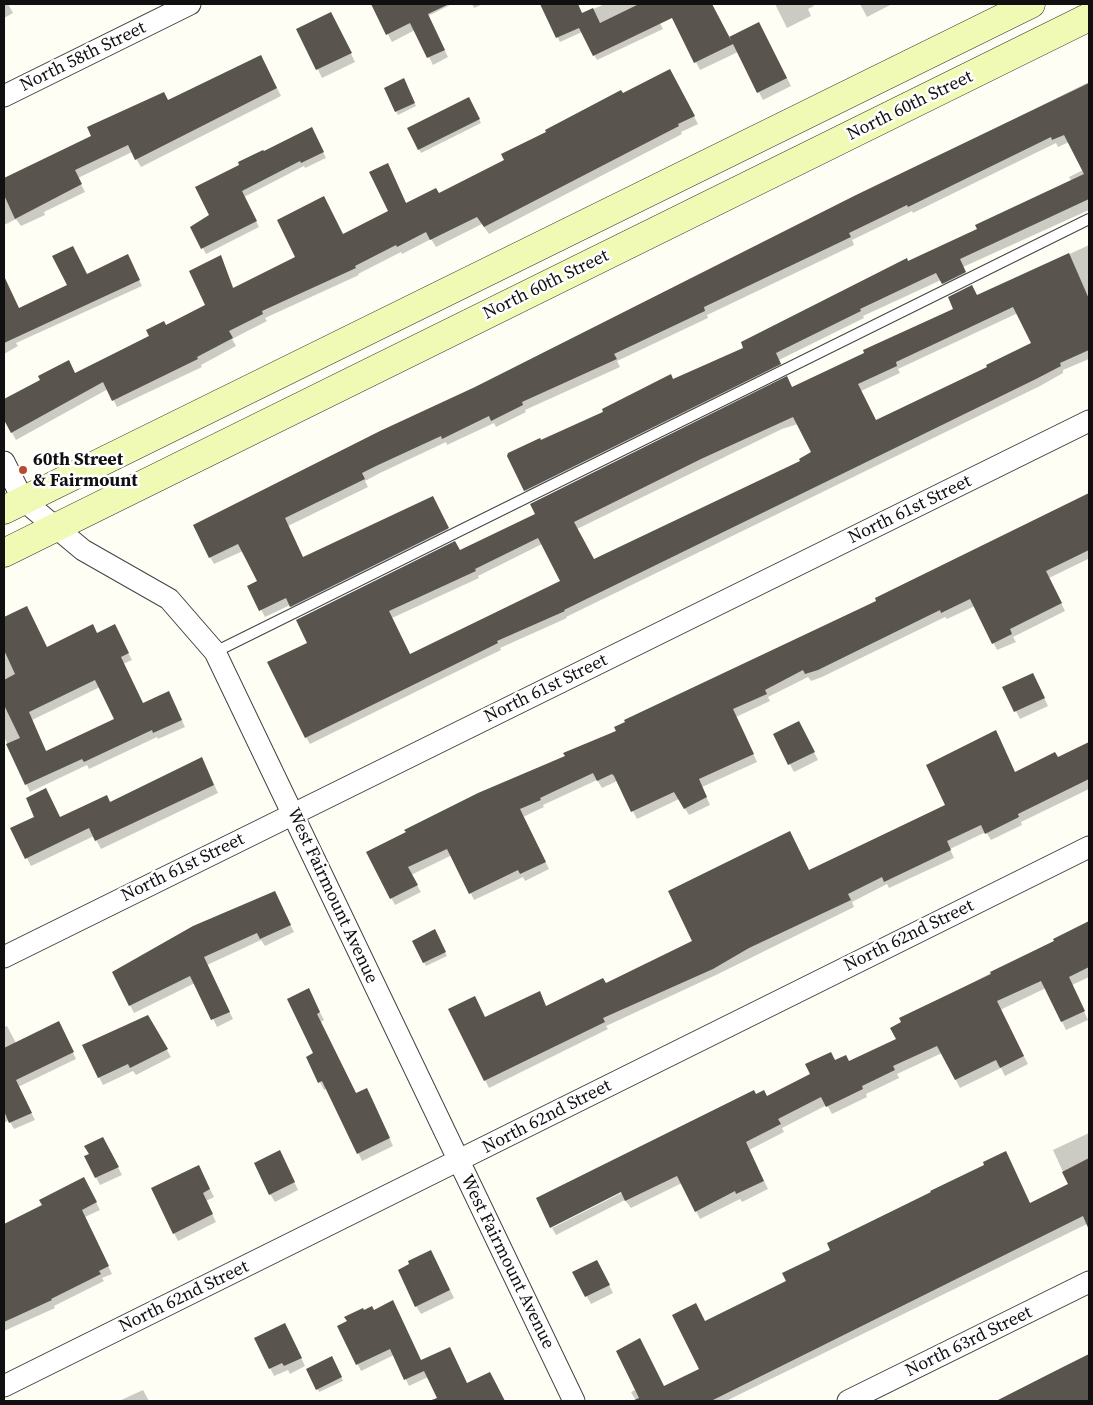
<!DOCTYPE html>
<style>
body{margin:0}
#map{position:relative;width:1093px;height:1405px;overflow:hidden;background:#fefef5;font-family:"Source Serif 4",serif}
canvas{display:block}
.frame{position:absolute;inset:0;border:5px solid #101010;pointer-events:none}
</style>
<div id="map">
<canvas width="1093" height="1405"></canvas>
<div class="frame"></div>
</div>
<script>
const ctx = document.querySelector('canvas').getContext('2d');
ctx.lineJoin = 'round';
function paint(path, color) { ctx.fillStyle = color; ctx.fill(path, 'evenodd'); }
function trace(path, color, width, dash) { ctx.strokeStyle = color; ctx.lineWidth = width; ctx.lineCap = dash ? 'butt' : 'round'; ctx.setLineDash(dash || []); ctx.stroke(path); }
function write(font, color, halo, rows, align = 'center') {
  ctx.font = font + ' "Source Serif 4",serif'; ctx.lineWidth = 5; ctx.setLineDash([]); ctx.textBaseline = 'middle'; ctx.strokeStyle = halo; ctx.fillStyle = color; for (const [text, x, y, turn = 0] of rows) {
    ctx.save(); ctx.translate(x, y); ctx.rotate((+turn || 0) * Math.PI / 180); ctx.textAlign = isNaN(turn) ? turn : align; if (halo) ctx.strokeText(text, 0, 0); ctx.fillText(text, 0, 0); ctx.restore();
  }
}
const shadow = new Path2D(`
 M4 4H8L13 13 4 18Z
 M372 4H452L428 16 448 57 433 65 415 30 392 42Z
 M472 4H483L474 8Z
 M541 4H577L582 14 605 4H650L663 29 597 60 582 32 560 42Z
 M666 4H711L729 39 763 31 791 86 763 100 738 52 700 70Z
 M775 4H813L814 6 808 9 811 16 787 28Z
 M860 4H892L867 17Z
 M335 21 355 62 322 78 298 29Z
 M265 64 281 96 141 167 132 152 78 178 85 192 44 212 45 215 21 226 16 219 4 225V179L93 137Z
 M674 78 698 124 681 132 682 134 489 234 482 224 436 247 431 239 402 254 401 252 358 274 359 275 265 318 267 321 232 339 236 346 201 365 202 367 117 407 108 389 16 440 12 433 4 417V400L42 381 75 375 207 305 221 257 234 289 406 204 438 195 505 161 622 95Z
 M403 80 416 106 398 115 385 89Z
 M1089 82V210L963 267 969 280 947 291 941 280 863 316 864 318 779 360 784 371 529 498 509 454 745 348 908 262 978 229 1071 181 1069 177 1083 170 1069 142 1058 147 1056 143 913 213 912 211 852 240 854 245 707 315 708 318 617 361 620 367 525 410 526 412 496 427 494 423 447 445 446 442 380 473 365 481 368 487 288 526 303 558 436 505 452 536 295 613 290 605 265 617 249 587 259 582 243 551 214 564 210 557 475 389 763 243Z
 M469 98 481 123 421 153 409 129Z
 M315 135 326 158 305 168 304 166 244 197 259 227 206 254 192 228 211 216 263 153Z
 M1089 245V359L1063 370V373L1040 386 566 617 567 618 500 648 501 650 474 663 310 744 306 737 308 643 460 552 955 310 977 297ZM1018 313 1033 344 989 368 876 421 861 391 900 373 898 369ZM798 424 813 453 802 462 593 561 577 529 782 429ZM542 544 562 582 410 655 392 618 479 578 478 576Z
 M130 261 142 286 16 343 18 346 4 354V301L12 297 19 310 87 276Z
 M1089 494V561L1088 559 1049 578 1065 611 1013 637 1016 642 997 650 975 606 947 619 945 617 822 677 811 681 808 677 768 697 770 701 736 717 757 762 702 787 710 805 689 815 679 799 637 819 617 781 602 788 597 780 543 805 544 807 523 817 549 869 525 881 523 877 474 900 452 855 411 875 421 892 395 905 368 853 878 602 876 599Z
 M27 607 47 649 97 634 118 633 132 660 123 664 143 704 173 700 185 727 158 739 157 737 89 769 87 765 30 792 4 737V618ZM100 687 116 720 46 752 32 720Z
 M1037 683 1048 706 1020 719 1004 688Z
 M803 730 818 760 794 772 774 734Z
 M1089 743V789L1021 822 1022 825 991 840 986 832 950 849 954 858 889 888 887 884 852 902 854 907 716 975 606 1026 608 1029 489 1088 485 1080V1019L543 1000 546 1007 605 985 693 942 809 871 1015 773 1057 759Z
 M206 767 218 793 101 849 94 836 31 866 12 829 36 817 60 818 110 803Z
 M278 900 294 932 265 946 261 940 207 965 233 1019 217 1027 195 983 134 1013 113 972Z
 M1089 923V977L1072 985 1088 1020 1066 1030 1046 988 1000 1010 1028 1064 1005 1076 1001 1068 960 1088 942 1053 897 1074 899 1078 866 1094 867 1097 832 1114 827 1105 782 1128 784 1132 749 1150 768 1189 742 1202 740 1199 700 1219 682 1183 631 1208 625 1200 556 1235 552 1228 627 1190 755 1096 766 1098 835 1061 849 1063 897 1040 903 1023 901 1019Z
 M435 931 447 956 426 966 413 941Z
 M312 997 324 1020 321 1022 356 1094 371 1097 393 1146 362 1161 327 1088 324 1090 320 1082 315 1054Z
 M147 1016 171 1057 136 1075 133 1071 103 1085 99 1077Z
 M7 1026 16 1043 62 1029 76 1059 18 1087 35 1120 14 1129 9 1120 4 1123V1027Z
 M1089 1133V1223L726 1401H636L631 1392 637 1389 664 1387 701 1369 705 1323 1030 1204 1069 1185 1053 1150Z
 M107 1146 122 1175 100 1185 85 1157Z
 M284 1160 298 1190 275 1202 270 1194Z
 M203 1175 214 1197 206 1201 216 1222 178 1241 174 1233Z
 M88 1186 100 1210 85 1217 112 1274 102 1278 104 1281 54 1306 55 1308 4 1331V1291L6 1290 4 1285V1237L30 1224Z
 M435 1259 454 1298 421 1314 416 1306Z
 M601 1269 613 1293 591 1304 574 1273Z
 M339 1327 421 1361 467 1384 494 1380 504 1401H440L428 1377 409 1386 394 1355 361 1371Z
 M289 1332 305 1366 290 1374 288 1370 274 1376 256 1339Z
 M1088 1356 1089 1401H999Z
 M334 1361 343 1381 319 1392 307 1369Z
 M143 1390 149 1401H119Z`);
const building = new Path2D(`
 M371 4H449L428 14 445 50 427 58 410 23 386 35Z
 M540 4H578L582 13 593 8 600 23 639 4H712L732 42 729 37 759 22 787 78 757 93 733 44 694 63 672 18 593 56 579 28 556 38Z
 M331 12 352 53 316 70 296 29Z
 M261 55 277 88 135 160 128 145 75 170 82 184 15 219 4 195V178L91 136 87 127 164 92 168 100Z
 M670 69 695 116 678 124 679 126 484 227 477 217 430 240 426 232 397 247 396 245 355 266 356 268 262 311 263 314 229 331 233 338 197 357 198 359 112 401 103 382 11 433 4 420V399L40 380 38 376 69 360 75 373 149 336 146 330 164 321 166 325 205 305 189 271 221 255 233 288 295 257 277 220 324 196 343 234 388 211 369 172 388 163 406 203 436 188 439 193 504 160 501 154 546 132 545 130 621 90 623 93Z
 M404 78 415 103 395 112 384 88Z
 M1089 83V199L960 259 966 272 942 284 936 273 860 309 861 311 776 353 781 364 524 491 507 456 508 453 540 438 541 440 603 412 602 409 671 374 673 379 743 348 741 342 907 258 908 261 977 229 975 225 1084 174 1064 135 1052 140 1051 137 908 207 907 205 849 233 851 237 704 307 705 311 614 354 617 359 522 402 523 405 491 421 489 416 442 439 441 436 376 466 362 473 365 479 285 518 303 557 433 496 449 528 290 607 286 598 259 611 247 586 257 581 238 544 209 558 193 525 380 431 475 387 856 195Z
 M469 97 480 119 418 150 407 128Z
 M312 127 324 152 301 163 300 161 242 191 257 221 201 249 190 227 209 215 195 187 239 165 238 162 263 150 264 151Z
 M73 246 87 274 128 254 140 280 4 343V276L19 308 67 285 52 256Z
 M1069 253 1089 299V350L1060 363 1061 366 1036 379 564 610 565 611 497 641 498 643 470 657 305 738 267 662 307 643 296 620 455 541 460 550 535 514 530 504 787 376 792 387 864 353 863 350 953 309 948 297 972 285 977 295ZM1013 307 1031 343 986 365 987 367 876 420 858 384 897 366 896 362ZM793 417 811 452 799 459 800 461 594 559 574 522 701 459ZM538 538 560 581 410 654 389 611 476 571 475 569Z
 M1089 493V550L1046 571 1062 603 1010 629 1012 634 992 644 970 599 941 613 940 610 818 670 805 674 803 670 765 690 767 694 733 709 754 754 699 779 707 797 684 809 674 792 631 812 614 776 612 774 597 781 593 773 540 798 541 800 520 809 546 862 520 874 518 870 469 894 447 849 408 867 418 885 390 899 366 852 406 832 404 830 478 793 565 756 563 753 616 731 614 727 625 722 624 720 876 601 875 598Z
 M27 606 47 647 93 624 97 633 115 624 129 653 121 657 143 703 169 691 182 720 153 733 152 730 84 762 82 759 25 785 6 744 20 738 4 705V680L15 674 4 650V617ZM95 680 114 719 46 751 29 712Z
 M1033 673 1045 698 1014 712 1002 687Z
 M799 721 815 752 788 765 773 734Z
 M996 730 1015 772 1055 752 1058 757 1089 742V779L1018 814 1019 817 985 834 981 825 947 841 951 850 884 882 882 877 848 894 851 900 749 948 713 969 603 1018 605 1022 484 1081 448 1009 475 996 485 1017 540 991 546 1006 603 978 606 983 692 941 668 891 790 831 809 870 945 805 926 765Z
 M202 757 214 785 95 841 89 828 25 859 10 828 34 817 26 798 46 788 60 817 107 795 110 802Z
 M275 891 291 925 260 939 257 933 204 957 230 1012 211 1020 190 976 129 1006 112 972 193 926Z
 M1089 921V967L1069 977 1085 1011 1061 1022 1041 981 997 1001 1024 1056 1000 1068 996 1060 955 1080 937 1046 893 1066 895 1070 862 1086 863 1089 826 1107 821 1097 778 1119 781 1124 746 1142 764 1181 736 1194 735 1191 695 1212 677 1176 625 1201 621 1192 550 1228 536 1198 754 1090 756 1094 764 1090 767 1096 810 1074 805 1064 831 1052 835 1060 846 1055 849 1061 896 1039 890 1028 901 1022 899 1018 991 974 990 972 1054 941 1053 939Z
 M435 929 446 952 423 963 412 941Z
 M309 988 320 1012 317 1014 356 1093 367 1088 390 1138 357 1154 322 1081 318 1083 306 1057 313 1053 287 999Z
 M148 1015 168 1049 130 1068 128 1064 98 1078 82 1045Z
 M59 1021 74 1052 16 1080 32 1113 9 1123 4 1111V1048Z
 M103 1137 119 1167 95 1178 84 1156 89 1154 84 1146Z
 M280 1150 295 1182 269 1195 254 1163Z
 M1006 1151 1030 1203 1068 1184 1062 1172 1089 1158V1230L1083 1216 711 1401H632L639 1398 616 1351 640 1338 664 1386 699 1369 672 1315 696 1303 705 1321 786 1281 782 1273 830 1250 827 1243 931 1192 930 1191 984 1165 983 1162Z
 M199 1165 210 1189 203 1193 213 1214 173 1234 151 1188Z
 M84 1177 97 1202 82 1210 109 1266 99 1271 101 1274 51 1299 52 1300 4 1322V1224L42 1205 39 1200Z
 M431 1250 450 1290 415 1307 398 1270 409 1264 408 1261Z
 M597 1260 610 1285 585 1297 572 1272Z
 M393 1300 421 1360 450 1347 467 1383 490 1372 505 1401H429L437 1398 424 1371 404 1380 390 1349 356 1365 337 1326 347 1321 344 1317 363 1308 364 1310 372 1306 374 1310Z
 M285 1323 302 1358 284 1366 282 1363 269 1369 254 1338Z
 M1089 1354V1401H996L1059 1369Z
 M332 1356 342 1377 316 1390 306 1369Z`);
const lane = new Path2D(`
 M215 652 1089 219`);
const street = new Path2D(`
 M4 96 190 4
 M4 462 23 500 83 550 169 599 215 652 574 1401
 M4 957 1089 421
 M4 1386 1089 847
 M848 1401 1089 1282`);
const secondary = new Path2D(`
 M4 510 1031 4
 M4 553 1089 17`);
const markers = [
 [23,470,5,"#ba4a2f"]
];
const streetNames = [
 ["North 58th Street",83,57,-26],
 ["North 60th Street",910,106,-26],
 ["North 60th Street",546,285,-26],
 ["North 61st Street",910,510,-26],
 ["North 61st Street",546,689,-26],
 ["North 61st Street",183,868,-26],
 ["West Fairmount Avenue",332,896,65],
 ["North 62nd Street",909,936,-26],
 ["North 62nd Street",547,1117,-27],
 ["West Fairmount Avenue",507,1262,64],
 ["North 62nd Street",184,1297,-26],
 ["North 63rd Street",969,1342,-26]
];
const poiNames = [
 ["60th Street",33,460],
 ["& Fairmount",33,481]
];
paint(shadow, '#0003');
paint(building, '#59544d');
trace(lane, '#434343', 12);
trace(street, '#434343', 23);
trace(secondary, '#323232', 29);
trace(lane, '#fff', 10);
trace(street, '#fff', 21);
trace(secondary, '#f1fab4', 28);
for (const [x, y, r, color] of markers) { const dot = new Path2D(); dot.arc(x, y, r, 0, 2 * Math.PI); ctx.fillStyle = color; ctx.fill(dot); trace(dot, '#fff', 2); }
write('18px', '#101010', '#fff', streetNames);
write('bold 18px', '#101010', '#fff', poiNames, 'left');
</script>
